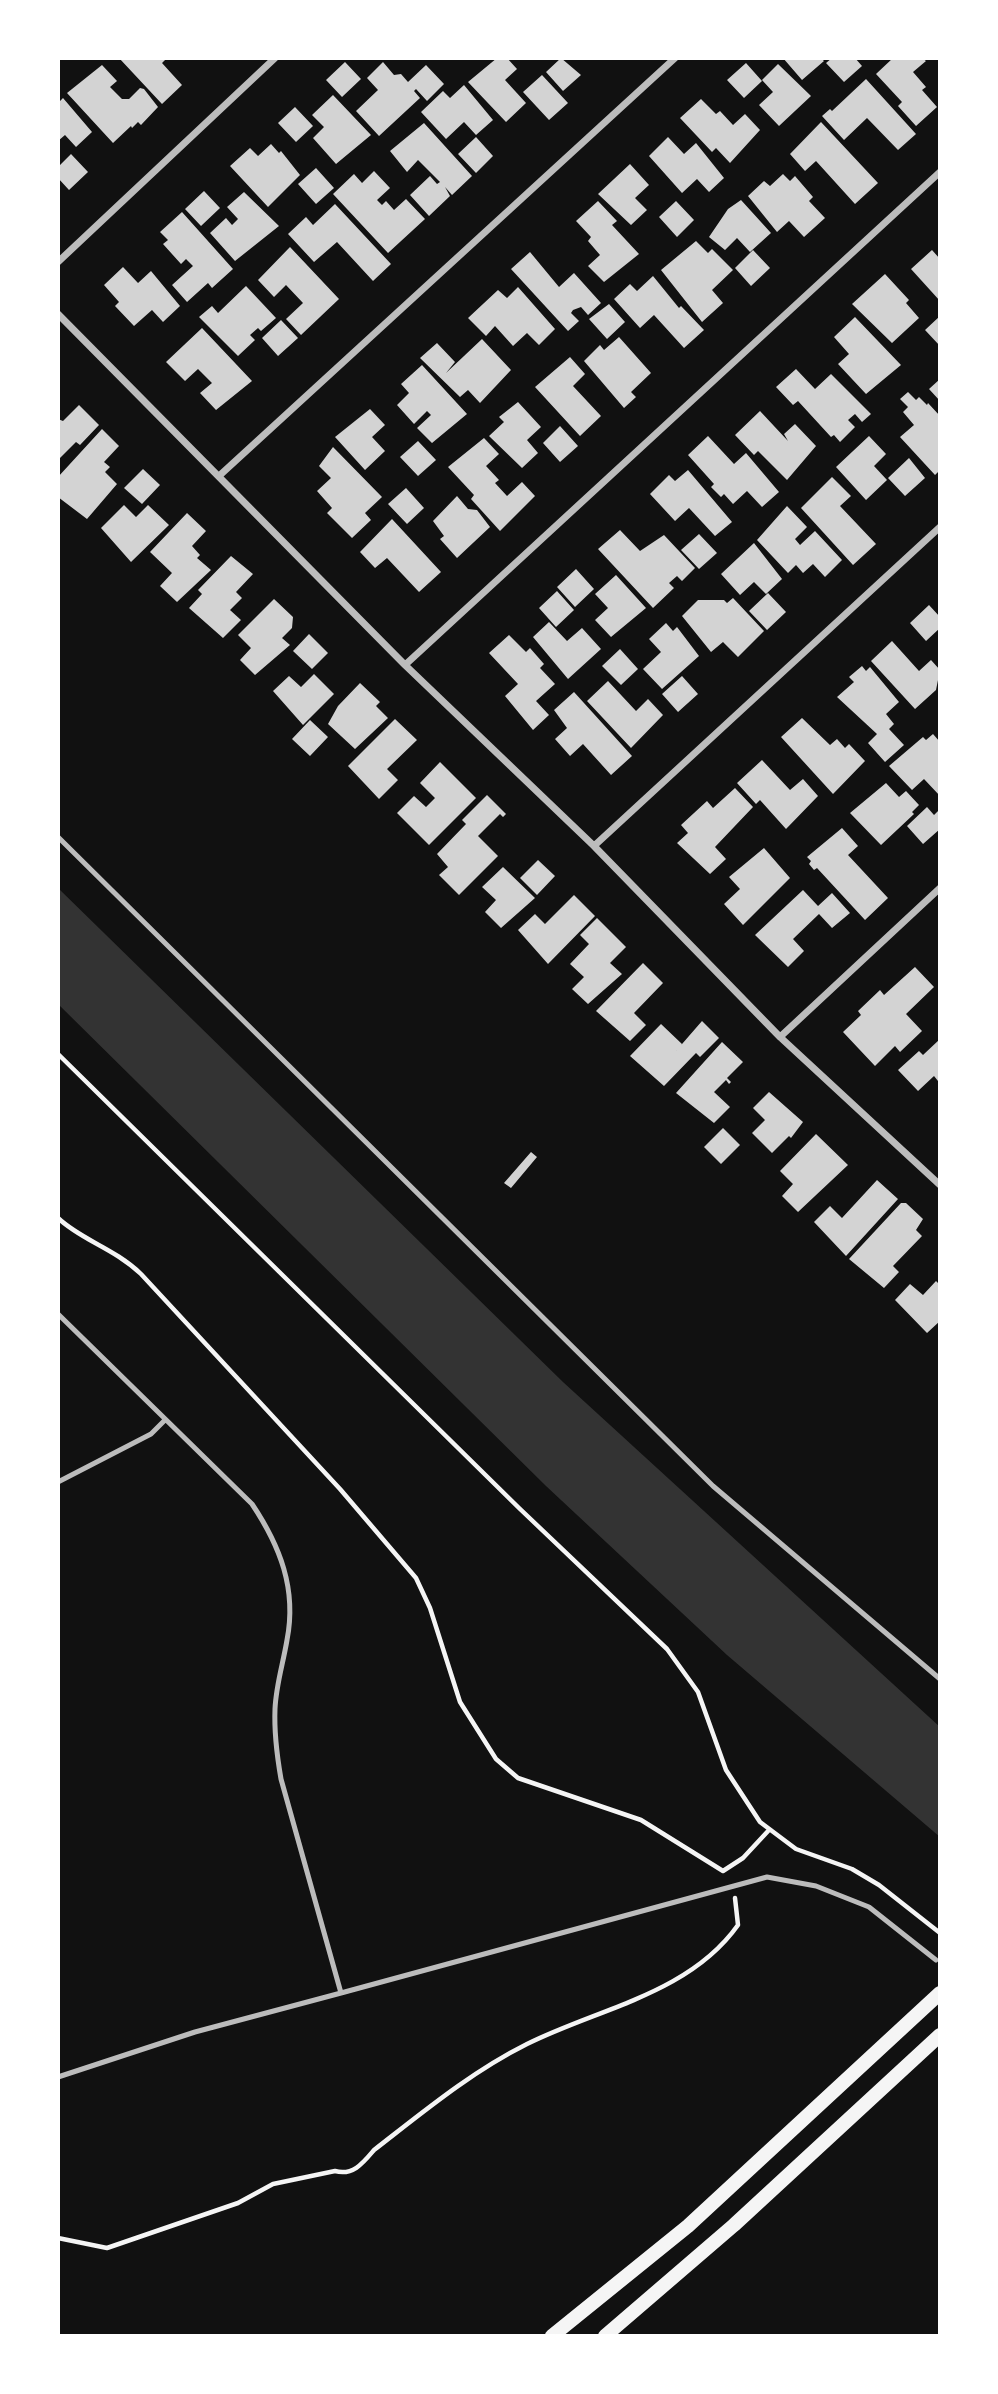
<!DOCTYPE html>
<style>
body{margin:0}
#map{position:relative;width:998px;height:2394px;overflow:hidden;background:#111;font-family:"Archivo Narrow",sans-serif}
canvas{display:block}
.frame{position:absolute;inset:0;border:60px solid #fff;pointer-events:none}
</style>
<div id="map">
<canvas width="998" height="2394"></canvas>
<div class="frame"></div>
</div>
<script>
const ctx = document.querySelector('canvas').getContext('2d');
ctx.lineJoin = 'round';
function paint(path, color) { ctx.fillStyle = color; ctx.fill(path, 'evenodd'); }
function trace(path, color, width, dash) { ctx.strokeStyle = color; ctx.lineWidth = width; ctx.lineCap = dash ? 'butt' : 'round'; ctx.setLineDash(dash || []); ctx.stroke(path); }
const water = new Path2D(`
 M58 888 563 1382 940 1727V1837L727 1655 546 1486 58 1004Z`);
const building = new Path2D(`
 M119 58H167L162 63 182 85 162 104Z
 M497 58H507L517 69 505 80 526 103 506 122 468 82Z
 M561 58 581 75 563 91 546 72Z
 M783 58H821L824 61 802 80Z
 M832 58H855L862 66 844 82 826 63Z
 M893 58H922L926 61 913 72 926 87 922 90 937 107 916 126 898 106 902 102 876 74Z
 M345 62 361 79 342 97 326 80Z
 M383 62 394 75 401 74 408 82 426 65 444 84 427 101 416 89 414 91 420 98 379 136 356 111 378 90 367 78Z
 M746 63 762 81 744 98 727 80Z
 M778 64 811 96 779 126 759 105 773 92 762 80Z
 M102 65 117 81 110 87 122 99H129L140 88 144 89 158 107 141 125 138 122 132 128 131 126 113 143 67 93Z
 M542 75 568 103 549 120 523 92Z
 M866 79 916 134 898 150 867 118 844 140 822 116 830 109 832 111Z
 M464 85 493 120 476 135 464 122 446 139 421 112 443 91 450 98Z
 M333 95 371 135 336 164 313 138 324 127 312 115Z
 M63 98 92 132 76 147 65 135 58 141V103Z
 M701 99 716 114 720 111 733 125 745 114 760 130 730 163 716 148 712 152 680 118Z
 M295 107 313 126 296 142 278 123Z
 M821 122 878 183 855 204 816 161 805 171 790 154Z
 M424 123 472 176 452 195 445 187 450 196 429 216 410 195 430 176 437 184 440 182 418 160 407 172 390 151Z
 M476 137 493 156 476 173 458 154Z
 M668 137 684 154 696 143 724 178 709 192 697 179 682 193 649 156Z
 M271 144 279 153 281 151 300 175 268 207 230 166 250 148 258 156Z
 M71 154 88 172 69 190 58 178V167Z
 M630 164 649 185 635 198 647 210 631 225 598 194Z
 M316 168 334 188 316 204 298 184Z
 M374 171 390 188 377 200 382 205 386 201 394 210 406 199 425 219 388 253 333 194 354 174 362 183Z
 M783 174 790 181 795 176 813 197 809 201 825 218 804 237 789 221 777 232 748 196 764 181 770 186Z
 M204 191 220 208 201 226 185 209Z
 M244 192 279 226 235 261 210 233 226 218 232 225 238 219 227 207Z
 M741 200 771 233 750 252 737 238 725 250 709 237 728 209Z
 M598 201 617 221 612 225 639 254 604 282 588 266 600 255 588 241 591 237 576 221Z
 M676 201 694 220 677 237 659 217Z
 M335 204 391 264 373 281 337 242 314 262 288 234 306 217 313 225Z
 M182 212 233 269 212 288 208 283 187 302 172 285 193 266 186 259 181 264 163 244 168 240 160 232Z
 M696 241 708 253 712 249 733 270 712 290 723 303 702 322 661 270Z
 M290 247 339 299 301 335 286 319 303 303 286 285 274 297 258 280Z
 M753 250 770 268 751 286 735 268Z
 M932 250 940 259V301L911 269Z
 M530 252 559 287 574 273 601 303 588 315 581 307 573 310 571 313 579 321 568 331 511 269Z
 M123 267 138 283 151 271 180 306 163 322 152 310 134 326 115 306 119 302 104 285Z
 M885 274 909 300 906 303 919 318 892 343 852 304Z
 M653 276 679 308 681 306 704 330 684 348 654 315 640 328 614 299 630 284 637 291Z
 M246 286 276 318 261 331 258 328 250 335 255 340 238 356 199 317 212 306 218 313Z
 M518 287 555 329 539 345 527 333 513 346 495 326 486 336 468 318 498 290 507 298Z
 M609 304 625 322 607 339 589 319Z
 M940 316V346L925 330Z
 M855 317 901 365 866 394 838 364 849 354 834 337Z
 M281 320 298 338 278 356 262 338Z
 M202 328 252 381 216 410 200 393 212 383 198 369 185 381 166 362Z
 M619 337 651 373 631 392 636 397 624 408 584 361 600 345 604 350Z
 M482 339 511 370 480 403 468 390 460 397 420 358 437 343 455 362 446 373Z
 M570 357 585 374 573 386 601 416 580 436 535 387Z
 M422 365 467 414 432 443 417 428 431 415 427 411 414 424 397 405 409 393 401 384Z
 M796 369 815 389 831 374 871 414 862 422 855 414 848 420 855 427 840 442 834 435 831 437 798 401 793 405 776 387Z
 M940 379V401L929 389Z
 M908 392 916 400 919 397 927 405 928 403 940 416V470L935 475 900 437 914 425 903 412 908 407 900 399Z
 M518 402 541 427 527 440 538 453 522 468 489 436 504 422 499 417Z
 M79 405 99 425 80 445 76 442 58 460V419L63 421Z
 M370 409 385 425 372 437 385 451 365 470 335 437Z
 M760 411 788 441 784 434 795 424 816 446 787 480 758 451 754 455 735 435Z
 M560 426 578 446 560 462 543 443Z
 M102 429 119 446 104 462 110 467 105 472 117 484 87 519 58 497V477Z
 M708 436 734 464 746 453 779 492 762 507 747 491 733 504 724 494 721 497 711 487 714 484 688 455Z
 M869 436 886 454 874 466 887 480 866 500 836 467Z
 M484 438 499 454 486 466 499 480 495 483 507 496 522 482 535 496 500 531 471 499 474 495 448 467Z
 M418 441 436 460 418 476 400 457Z
 M333 447 382 497 365 513 371 520 352 538 327 513 332 508 317 491 331 478 319 466Z
 M909 458 925 478 905 496 888 478Z
 M143 469 160 485 142 504 124 488Z
 M688 470 732 522 715 536 689 508 675 521 650 494 669 475 675 481Z
 M832 477 851 496 840 506 876 544 853 565 801 508Z
 M406 488 424 508 407 524 388 504Z
 M457 496 468 509 477 510 490 527 457 558 440 539 444 536 433 521Z
 M124 505 136 517 148 505 169 525 131 562 101 528Z
 M787 506 807 527 795 539 800 545 815 531 842 560 825 577 813 564 803 573 796 565 788 573 757 540Z
 M187 513 206 531 192 546 200 555 197 558 211 570 177 602 160 586 172 573 150 552Z
 M392 519 441 572 419 592 387 558 375 568 360 552Z
 M620 530 640 551 664 535 695 568 682 581 677 576 669 583 674 588 653 608 598 549Z
 M699 534 717 553 699 569 681 550Z
 M754 543 782 579 766 594 754 582 740 595 721 574Z
 M231 556 253 574 236 592 242 598 230 610 241 620 223 638 189 608 202 594 198 590Z
 M576 569 594 589 575 607 557 587Z
 M616 575 646 608 611 637 595 620 608 608 595 594Z
 M557 591 574 610 556 627 539 608Z
 M768 593 786 612 767 630 749 611Z
 M733 598 764 631 738 657 723 642 711 652 682 616 698 600H724L727 603Z
 M274 599 293 617 292 628 282 638 290 645 255 675 240 660 251 648 238 635Z
 M929 605 940 617V628L926 641 910 623Z
 M549 622 567 641 582 628 601 649 568 679 533 637Z
 M666 623 673 631 677 627 699 656 662 689 643 669 661 652 649 639Z
 M309 634 328 653 312 669 293 651Z
 M509 635 526 652 530 648 544 664 540 668 555 684 536 701 549 715 533 730 505 696 518 684 489 653Z
 M892 641 919 671 931 660 940 670 936 690 915 709 871 661Z
 M620 649 638 669 621 685 602 666Z
 M862 666 866 671 870 667 899 702 886 714 894 724 889 729 904 745 885 762 868 743 877 734 837 697 854 682 849 677Z
 M314 674 334 694 303 725 273 691 289 676 301 687Z
 M682 676 698 694 678 712 662 694Z
 M608 681 636 711 648 699 663 715 631 748 587 701Z
 M360 683 380 702 376 706 388 718 355 749 328 724 338 706Z
 M574 692 632 756 611 775 583 744 570 756 555 739 567 728 554 710Z
 M802 718 830 745 837 739 845 748 849 744 865 761 833 794 781 737Z
 M395 719 417 740 387 769 398 780 379 799 348 766Z
 M310 720 328 737 310 756 292 739Z
 M933 734 940 742V796L924 779 912 790 889 766 923 737 926 740Z
 M762 760 790 790 803 779 818 796 786 829 760 800 756 804 737 783Z
 M440 762 476 798 429 845 397 813 414 796 426 807 435 798 420 783Z
 M886 783 899 797 906 791 919 805 912 812 914 814 881 845 850 813Z
 M735 788 753 807 715 847 726 859 710 874 677 843 688 833 681 825 707 801 713 808Z
 M487 795 506 814 503 817 500 814 478 836 498 856 459 895 439 875 448 867 437 854 466 824 462 820Z
 M927 807 934 815 940 809V829L923 844 907 826Z
 M842 828 858 846 848 855 888 898 865 920 817 868 814 870 809 864 811 861 807 857Z
 M764 848 790 878 743 925 724 904 740 889 729 877Z
 M538 860 555 876 537 895 520 878Z
 M503 867 535 898 501 928 485 912 496 900 482 887Z
 M803 890 818 906 832 893 850 913 832 928 819 914 793 939 804 951 788 967 755 935Z
 M574 895 595 916 548 964 518 930 535 914 545 924Z
 M597 918 626 947 610 963 622 974 588 1004 572 989 584 977 570 964 589 944 580 935Z
 M643 963 663 983 634 1013 646 1025 630 1041 596 1011Z
 M915 967 934 987 906 1014 922 1031 900 1052 895 1046 875 1066 843 1032 861 1015 858 1011 880 990 884 995Z
 M702 1021 719 1038 700 1057 696 1053 664 1086 630 1056 661 1024 682 1044 669 1059Z
 M940 1039V1079L938 1081 934 1076 918 1091 898 1070 919 1051 923 1055Z
 M722 1042 743 1062 727 1078 731 1082 729 1084 726 1080 714 1092 730 1107 714 1123 676 1093Z
 M769 1092 803 1122 791 1138 789 1136 772 1153 752 1133 765 1120 753 1108Z
 M723 1128 740 1145 721 1164 704 1147Z
 M816 1134 848 1165 798 1212 782 1196 793 1184 780 1171Z
 M531 1152 537 1157 511 1188 504 1183Z
 M877 1180 898 1199 846 1256 814 1222 830 1206 842 1218Z
 M901 1203H906L923 1219 916 1230 922 1236 893 1266 899 1272 884 1288 849 1259Z
 M936 1281 940 1285V1321L927 1333 895 1300 910 1284 923 1295Z`);
const path = new Path2D(`
 M58 1054 519 1508 667 1649 698 1692 726 1770 760 1822 796 1849 852 1869 879 1885 940 1933
 M58 1218C81 1240 114 1248 141 1274L340 1489 416 1578 430 1608 460 1702 496 1759 518 1778 641 1820 723 1871 743 1858 769 1830
 M58 2238 107 2248 238 2203 273 2184 335 2171C353 2176 363 2163 374 2150 423 2112 471 2072 527 2044 599 2008 689 1994 738 1925L735 1898`);
const service = new Path2D(`
 M58 837 713 1486 940 1679
 M58 1314 252 1504C280 1546 297 1589 287 1640 283 1664 276 1685 275 1709 274 1733 277 1756 281 1779L341 1993 767 1877 816 1886 869 1907 936 1960
 M58 1482 151 1434 165 1420
 M58 2077 195 2032 341 1993`);
const minor = new Path2D(`
 M58 262 275 58
 M58 314 405 665 594 846 780 1037 940 1185
 M219 476 675 58
 M405 665 940 172
 M594 846 940 527
 M780 1037 940 888`);
const secondary = new Path2D(`
 M552 2336 688 2226 940 1993
 M605 2336 734 2225 940 2035`);
paint(water, '#333');
paint(building, '#d3d3d3');
trace(path, '#f5f5f5', 4.5);
trace(service, '#bcbcbc', 5);
trace(minor, '#bcbcbc', 7);
trace(secondary, '#f5f5f5', 14);
</script>
